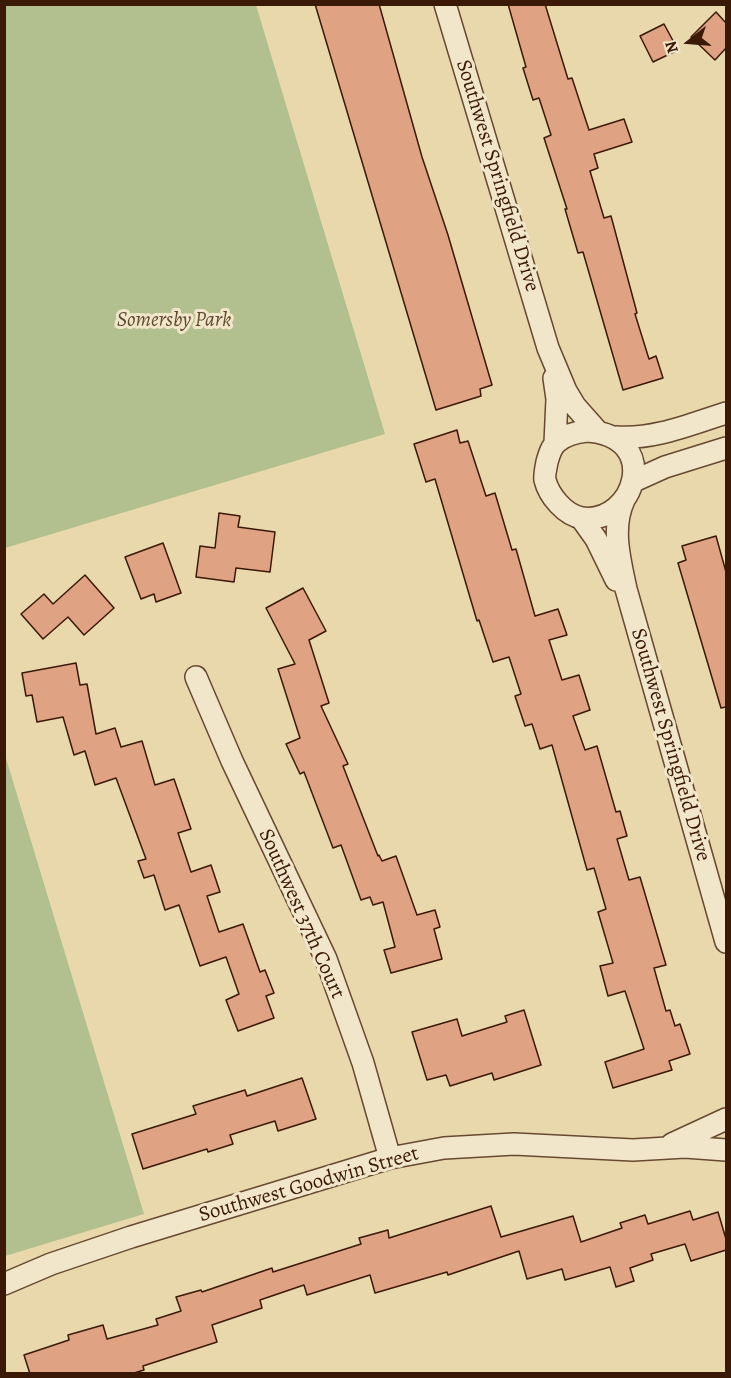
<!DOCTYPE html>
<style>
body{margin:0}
#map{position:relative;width:731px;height:1378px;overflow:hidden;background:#ead8ad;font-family:Alegreya,serif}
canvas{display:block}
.frame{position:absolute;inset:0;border:6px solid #3a1906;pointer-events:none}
.north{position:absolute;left:659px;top:12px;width:60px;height:60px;-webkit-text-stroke:4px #f1e6ca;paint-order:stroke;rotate:253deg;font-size:16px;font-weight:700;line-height:24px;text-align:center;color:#3a1906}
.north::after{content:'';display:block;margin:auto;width:21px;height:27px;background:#3a1906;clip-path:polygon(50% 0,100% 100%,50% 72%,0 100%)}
</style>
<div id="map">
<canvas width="731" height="1378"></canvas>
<div class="frame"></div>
<div class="north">N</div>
</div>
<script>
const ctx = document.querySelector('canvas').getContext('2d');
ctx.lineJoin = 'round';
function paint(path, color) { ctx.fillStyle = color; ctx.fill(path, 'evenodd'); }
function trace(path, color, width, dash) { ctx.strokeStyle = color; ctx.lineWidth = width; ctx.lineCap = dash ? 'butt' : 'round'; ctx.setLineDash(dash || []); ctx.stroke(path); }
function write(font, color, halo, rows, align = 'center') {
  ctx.font = font + ' Alegreya,serif'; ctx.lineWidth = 6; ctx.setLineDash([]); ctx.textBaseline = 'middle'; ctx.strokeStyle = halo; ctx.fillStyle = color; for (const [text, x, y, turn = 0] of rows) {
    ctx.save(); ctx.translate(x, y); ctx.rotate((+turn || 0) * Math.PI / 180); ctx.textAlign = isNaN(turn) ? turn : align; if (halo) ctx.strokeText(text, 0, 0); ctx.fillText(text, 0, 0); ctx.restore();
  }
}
const green = new Path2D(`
 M5 4 256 5 385 434 5 548Z
 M5 755 144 1214 5 1256H4Z`);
const building = new Path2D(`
 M315 4H379L422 157 448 235 492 385 480 389 481 396 436 410Z
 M508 4H545L568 79 572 78 589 130 624 119 632 142 594 154 598 168 590 171 604 218 611 216 637 313 635 314 649 359 656 356 663 378 623 390 583 252 578 253 565 209H567L544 138 551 135 539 98 533 100 523 68 526 67Z
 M716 12 726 23V48L715 60 691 37Z
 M664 24 678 50 653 62 640 36Z
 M457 430 460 443 468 441 486 496 495 493 512 550 516 549 535 616 558 609 567 635 549 640 562 680 579 675 590 710 573 716 585 750 597 746 616 812 620 811 627 836 617 839 629 880 640 877 666 965 654 968 666 1011 670 1010 675 1026 680 1024 690 1054 669 1061 672 1070 613 1088 605 1062 644 1049 625 991 608 996 600 966 613 963 598 912 606 909 594 868 587 870 552 745 540 749 532 724 525 726 515 696 521 694 509 657 493 662 479 620 477 621 435 479 426 482 414 444Z
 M219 513 240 516 238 527 275 532 270 572 236 568 234 582 196 577 200 546 215 548Z
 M716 536 726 572V707L721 708 678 563 686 560 682 546Z
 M163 543 181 593 156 602 154 594 141 599 125 557Z
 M85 575 114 608 84 635 68 617 43 639 21 614 44 594 53 604Z
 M303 588 326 631 309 640 329 703 321 706 348 764 343 766 378 856 379 855 382 861 396 856 417 915 435 910 440 927 434 929 442 959 391 973 384 950 395 947 383 902 373 905 370 897 361 900 341 845 333 848 304 772 300 774 286 744 300 738 278 669 295 664 266 608Z
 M76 663 80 685 87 684 96 734 115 728 121 747 142 741 155 785 174 779 191 829 178 833 191 872 211 865 220 892 207 896 219 932 243 924 260 972 265 970 274 993 266 996 274 1018 238 1031 226 1000 239 994 226 957 200 966 179 905 165 910 154 875 144 878 138 861 146 859 116 778 95 785 85 751 74 755 63 717 37 722 32 695 26 696 22 673Z
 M524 1010 541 1065 494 1080 492 1073 450 1086 446 1075 427 1080 412 1032 457 1019 462 1036 507 1022 505 1016Z
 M302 1078 316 1119 278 1131 275 1121 230 1135 233 1144 208 1152 207 1149 143 1169 132 1134 196 1114 193 1106 245 1090 247 1096Z
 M491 1206 501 1237 573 1216 581 1242 622 1228 620 1223 645 1215 648 1224 690 1211 693 1220 718 1212 726 1239V1250L691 1261 685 1244 651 1254 653 1260 630 1268 634 1281 616 1287 610 1267 565 1280 562 1269 527 1279 519 1251 448 1275 447 1272 375 1293 370 1275 307 1295 304 1285 260 1300 262 1308 212 1325 217 1342 143 1366 144 1370 131 1374H30L24 1355 69 1340 68 1335 103 1325 107 1339 158 1325 156 1319 181 1311 176 1297 201 1290 202 1292 272 1268 273 1272 361 1244 359 1238 388 1230 389 1238Z`);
const street = new Path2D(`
 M445 4 548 348 566 391 575 406 598 432
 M554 378 557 399 555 443
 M587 431C663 436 635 525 582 518 565 515 549 496 545 480 544 475 546 468 547 462 549 455 551 447 557 442 565 435 577 432 587 431Z
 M616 437C654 440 691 424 726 413
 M634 481 665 467 726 448
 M624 500C611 528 620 560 626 589L726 942
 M581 518 596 539 616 580
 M196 677 232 761 326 959 363 1063 390 1158
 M672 1144 726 1119
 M4 1284 51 1264 131 1237 390 1158 444 1148 514 1144 633 1150 685 1147 726 1150`);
const streetNames = [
 ["Southwest Springfield Drive",497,176,73],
 ["Southwest Springfield Drive",670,745,74],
 ["Southwest 37th Court",301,914,66],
 ["Southwest Goodwin Street",309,1185,-16]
];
const parkNames = [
 ["Somersby Park",174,321]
];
paint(green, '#b1c08e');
paint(building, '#dfa283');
trace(building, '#3a1906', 1.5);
trace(street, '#664930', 24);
trace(street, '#f1e6ca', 21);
write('21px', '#3a1906', '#f1e6ca', streetNames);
write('italic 21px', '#5e4b2f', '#f1e6ca', parkNames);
</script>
